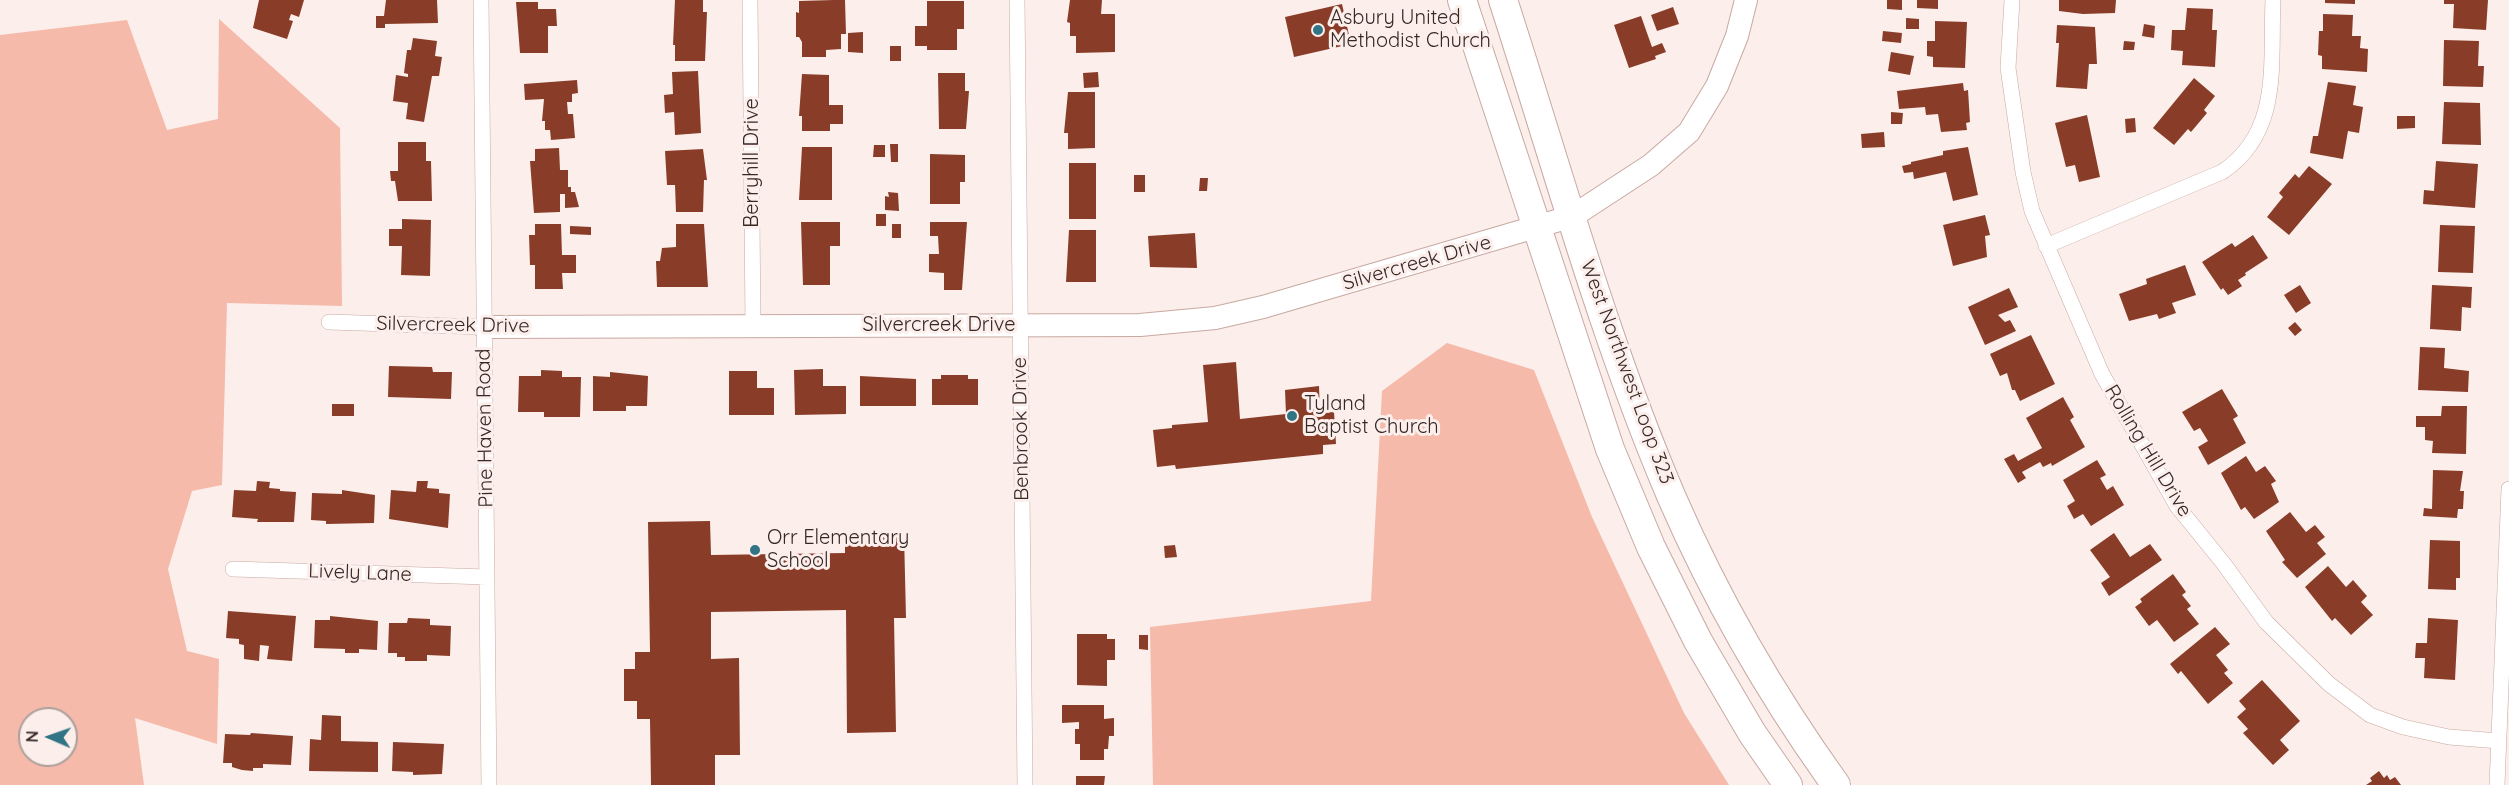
<!DOCTYPE html>
<style>
body{margin:0}
#map{position:relative;width:2509px;height:785px;overflow:hidden;background:#fceeeb;font-family:Quicksand,sans-serif}
canvas{display:block}
.north{position:absolute;left:18px;top:707px;width:60px;height:60px;box-sizing:border-box;background:#fceeeb;border:2px solid #ac9f9c;border-radius:50%;rotate:272deg;font-size:16px;font-weight:700;line-height:24px;text-align:center;color:#352825}
.north::after{content:'';display:block;margin:auto;width:21px;height:27px;background:#317485;clip-path:polygon(50% 0,100% 100%,50% 72%,0 100%)}
</style>
<div id="map">
<canvas width="2509" height="785"></canvas>
<div class="north">N</div>
</div>
<script>
const ctx = document.querySelector('canvas').getContext('2d');
ctx.lineJoin = 'round';
function paint(path, color) { ctx.fillStyle = color; ctx.fill(path, 'evenodd'); }
function trace(path, color, width, dash) { ctx.strokeStyle = color; ctx.lineWidth = width; ctx.lineCap = dash ? 'butt' : 'round'; ctx.setLineDash(dash || []); ctx.stroke(path); }
function write(font, color, halo, rows, align = 'center') {
  ctx.font = font + ' Quicksand,sans-serif'; ctx.lineWidth = 6; ctx.setLineDash([]); ctx.textBaseline = 'middle'; ctx.strokeStyle = halo; ctx.fillStyle = color; for (const [text, x, y, turn = 0] of rows) {
    ctx.save(); ctx.translate(x, y); ctx.rotate((+turn || 0) * Math.PI / 180); ctx.textAlign = isNaN(turn) ? turn : align; if (halo) ctx.strokeText(text, 0, 0); ctx.fillText(text, 0, 0); ctx.restore();
  }
}
const green = new Path2D(`
 M219 19 340 128 342 306 227 303 222 485 192 491 168 569 187 651 219 659 217 744 135 718 144 785H0V35L127 20 167 130 218 119ZM30 719H66V755H30Z
 M1447 343 1534 370 1592 517 1684 713 1729 785H1153L1150 627 1371 601 1382 391Z`);
const building = new Path2D(`
 M259 0H304L299 17 291 14 289 20 293 21 287 39 253 28Z
 M386 0H437L438 23 385 24V28H376V16H384Z
 M675 0H703V12H707L705 61H675V45H673Z
 M833 0H845L846 34H841V49L826 50V57H802V42L799 37H796V12L799 13V1Z
 M1070 0H1102L1101 14H1115V52L1076 53V36H1070V23L1067 22Z
 M1887 0H1902V10L1887 9Z
 M1917 0H1938V9L1917 8Z
 M2059 0H2116L2115 13 2083 14 2059 11Z
 M2325 0H2355V4L2325 3Z
 M2444 0H2488L2486 30 2453 28 2454 4H2444Z
 M927 1H964V29H957V50H927V46H915V26H927Z
 M516 2H538V9H556L557 26H548V53H520Z
 M1342 4 1351 44 1294 57 1285 17Z
 M1673 7 1679 24 1657 31 1651 15Z
 M2187 8 2213 9 2212 30H2217L2215 67 2182 65 2183 51 2171 50 2172 30H2185Z
 M2323 14 2353 15 2352 36H2361L2360 48 2368 49 2367 72 2322 69V56L2318 55 2319 31H2323Z
 M1641 16 1652 47 1662 43 1666 52 1655 56 1656 59 1629 68 1614 25Z
 M1906 18 1919 19V29H1906Z
 M1935 21 1967 22 1965 68 1933 67V57L1927 56V41H1935Z
 M2144 24 2155 26 2154 38 2142 36Z
 M2057 25 2095 27 2097 64H2089L2087 89 2056 87 2059 43H2056Z
 M1883 31 1902 33 1901 43 1882 41Z
 M863 32V53L848 52V33Z
 M413 38 437 41 435 56 442 57 439 76H432L424 122 406 119 408 103 393 101 396 75 408 77V74L404 73 407 50H411Z
 M2444 40 2479 41 2478 66H2484L2483 87 2443 86Z
 M2124 41 2135 42 2134 50H2123Z
 M890 46H901V61H890Z
 M1891 52 1914 56 1910 75 1888 71Z
 M698 71 701 133 675 135 674 112 665 113 664 95 673 94 672 72Z
 M1098 72 1099 87 1084 88 1083 73Z
 M938 73H965V91H969L966 129H939Z
 M802 74 829 75V105H843V124H830V131H802V116H799Z
 M2194 78 2215 96 2204 110 2207 113 2191 132 2188 129 2174 145 2153 128Z
 M577 80 578 93 572 94V102H567L568 114H573L575 138 551 140 550 130H545V121H542L544 99 525 100 524 84Z
 M2328 82 2356 86 2353 105 2363 107 2359 133 2348 131 2343 159 2310 153 2313 136H2318Z
 M1963 83 1964 91 1968 90 1970 122 1966 123 1967 130 1941 132 1938 114 1926 115 1925 107 1899 109 1897 91Z
 M1068 92H1095V148L1068 149V133H1064Z
 M2444 102 2480 103 2481 145 2442 144Z
 M1891 112 1903 113 1902 124H1891Z
 M2087 115 2100 177 2079 182 2075 165 2066 167 2055 123Z
 M2397 116H2415V128L2397 129Z
 M2135 118 2136 132 2126 133 2125 119Z
 M1884 132 1885 147 1862 148 1861 134Z
 M398 142H426V161H431L432 201H398L395 181H391L390 171H398Z
 M890 144H898V162H891Z
 M874 145H885V157H873Z
 M802 147H832V200H799Z
 M1968 147 1978 195 1953 201 1946 172 1914 179 1913 172 1904 173 1902 166 1911 164V162L1943 155V151Z
 M559 148 560 170H568V187H571V192H575L579 207 565 208V194H560V212L534 213 530 161H535V149Z
 M703 149 707 180H704L703 212H676L675 185H667L665 151Z
 M930 154 965 155V182H960V204H930Z
 M2436 161 2478 164 2475 208 2423 204 2424 190 2434 191Z
 M1069 163H1096V219H1069Z
 M2309 166 2332 184 2289 235 2267 217 2283 197 2279 193 2295 174 2299 178Z
 M1134 175H1145V192H1134Z
 M1200 178H1208L1207 191H1199Z
 M888 192 898 193 899 211 885 210V196L889 197Z
 M876 214H886V226H876Z
 M1985 215 1990 235 1985 236 1987 257 1953 266 1943 225Z
 M402 219 431 220 430 276 401 275 402 246H389V229H402Z
 M801 222H840V246H830V285H803Z
 M930 222H967L962 290H944V273L929 272V254H939L938 236H930Z
 M535 224H561L562 255H576V273H562L563 289H535V265H530L529 235H535Z
 M676 224H704L708 287H657L656 261H660L662 248 676 247Z
 M892 224H901V238H892Z
 M2440 225 2475 226 2473 273 2438 272Z
 M570 226 591 227V235L570 234Z
 M1069 230H1096V282H1066Z
 M1195 233 1197 268 1150 267 1148 236Z
 M2253 235 2268 258 2245 273 2246 275 2238 280 2242 286 2228 295 2223 288 2221 290 2202 262 2232 243 2235 247Z
 M2185 265 2196 295 2172 303 2176 313 2159 319 2157 314 2129 321 2119 294 2147 284 2146 279Z
 M2300 285 2311 303 2296 313 2284 295Z
 M2432 285 2472 287 2471 308 2462 307 2461 331 2430 329Z
 M2009 288 2018 307 1998 315 2005 322 2010 320 2016 331 1985 345 1968 307Z
 M2295 322 2302 330 2295 336 2288 328Z
 M2031 335 2055 384 2020 401 2015 390H2012L2007 373 2000 376 1990 354Z
 M2420 347 2445 348 2444 368 2469 371 2468 392 2418 390Z
 M1236 362 1240 419 1286 414 1285 390 1319 386 1320 413 1334 412 1336 444 1323 445V454L1176 469 1175 465 1157 467 1153 430 1172 428V425L1208 422 1203 365Z
 M389 366 432 367 433 372H452L451 399 388 397Z
 M823 369V386H846V414L795 415 794 370Z
 M541 370 562 371V377H581L580 417H544V412H518L519 376H541Z
 M729 371H757V388H774V415H729Z
 M610 372 648 376 647 406H626V411H593V376L610 377Z
 M941 375H968V379H978V405H932V379H941Z
 M860 376 916 379V406H860Z
 M2222 389 2238 416 2233 419 2246 443 2208 465 2198 447 2208 441 2200 428 2194 431 2182 412Z
 M2063 397 2074 417 2070 420 2085 447 2052 466 2051 463 2043 467 2040 462 2022 472 2026 478 2018 483 2004 459 2014 454 2018 461 2042 448 2026 418Z
 M332 404H354V416H332Z
 M2442 406H2467L2466 454 2432 453 2433 441 2425 440V427H2416V416H2441Z
 M2246 456 2256 472 2265 466 2276 481 2271 484 2279 502 2254 519 2245 507 2241 510 2221 473Z
 M2097 460 2106 475 2100 478 2107 490 2113 486 2124 505 2091 526 2083 514 2074 519 2067 506 2075 501 2063 480Z
 M2433 470 2463 471 2460 491H2464L2463 509H2458L2457 518 2423 516 2424 508 2432 509Z
 M257 481 270 482 269 488 280 489V491L296 492 294 522H257L258 519 232 517 234 490 256 491Z
 M417 481H428L427 488 439 489V493L450 494 448 528 389 519 391 490 416 492Z
 M342 490 375 495 374 523 326 524V521L311 520 312 493 342 494Z
 M2290 512 2306 532 2315 525 2325 537 2317 543 2326 554 2297 578 2282 562 2285 560 2266 531Z
 M710 521 711 555 845 553V535L904 534 906 618H894L896 732 847 733 846 610 711 612V659L739 658 740 755H715V785H651L650 719H637V701H624V669H635V652H650L648 522Z
 M2114 533 2130 557 2150 544 2162 560 2109 596 2101 583 2110 577 2090 550Z
 M2430 540 2460 541V578H2456V590L2428 589Z
 M1175 545 1177 557 1165 558 1164 546Z
 M2328 566 2346 587 2353 580 2367 596 2361 602 2373 615 2351 635 2335 618 2332 621 2305 587Z
 M2173 574 2186 592 2182 595 2191 606 2187 609 2199 624 2174 642 2157 620 2149 626 2135 607 2142 602 2140 599Z
 M228 611 296 616 292 661 267 659 269 646 260 645 259 661 244 659V645L239 644V639L226 638Z
 M330 616 378 621 377 650 359 649V653H345V649L314 648 315 620H330Z
 M408 618 430 619V625L451 626 450 656 427 655V661H405V657H397V653H388L389 623H407Z
 M2428 618 2458 620 2455 680 2424 678 2425 658H2415L2416 643H2427Z
 M2215 627 2230 644 2216 655 2228 670 2224 673 2233 683 2208 704 2181 671 2178 674 2170 664Z
 M1077 634H1107V639H1115V660H1107V686L1077 685Z
 M1139 635H1148V650L1139 649Z
 M2262 680 2300 721 2280 740 2289 750 2273 765 2243 733 2248 729 2237 717 2246 709 2239 701Z
 M1062 705H1104V719L1114 718V736H1109L1108 749H1104V760H1080V744H1075V729H1079V722L1062 723Z
 M322 715 341 716V741L378 742V772L309 771 310 739 321 740Z
 M251 733 293 736 291 765 263 764V768H253V771L242 770 232 767V763H223L225 734 250 735Z
 M393 742 444 744 442 774 413 775V772L392 771Z
 M2379 771 2384 778 2387 775 2390 780 2395 777 2401 785H2366L2372 781 2370 778Z
 M1076 776H1105L1104 785H1076Z`);
const street = new Path2D(`
 M481 0 489 785
 M750 0 753 326
 M1017 0 1025 785
 M2012 0 2008 68 2023 172 2032 211 2102 374 2177 506 2224 564 2266 622 2329 684 2370 715 2403 727 2449 737 2499 741
 M2046 246 2222 172C2282 132 2270 64 2273 0
 M329 322 484 327
 M233 569 487 577
 M2497 785 2509 489`);
const secondary = new Path2D(`
 M484 327 1140 325 1215 318 1263 307 1573 216 1651 165 1689 132 1717 86 1737 36 1746 0`);
const highway = new Path2D(`
 M1462 0 1610 449 1651 547 1698 641 1752 733 1788 785
 M1503 0C1557 166 1603 337 1672 498 1716 599 1772 696 1836 785`);
const markers = [
 [1318,30,6,"#317485"],
 [1292,416,6,"#317485"],
 [755,550,6,"#317485"]
];
const poiNames = [
 ["Asbury United",1330,18],
 ["Methodist Church",1330,41],
 ["Tyland",1304,404],
 ["Baptist Church",1304,427],
 ["Orr Elementary",767,538],
 ["School",767,561]
];
const streetNames = [
 ["Berryhill Drive",752,163,-90],
 ["Silvercreek Drive",1417,263,-16],
 ["Silvercreek Drive",453,325,1],
 ["Silvercreek Drive",939,325],
 ["West Northwest Loop 323",1627,372,70],
 ["Pine Haven Road",485,428,-91],
 ["Benbrook Drive",1021,429,-91],
 ["Rolling Hill Drive",2148,451,59],
 ["Lively Lane",360,573,2]
];
paint(green, '#f5baaa');
paint(building, '#893d28');
trace(street, '#c8a9a1', 16);
trace(secondary, '#c8a9a1', 24);
trace(highway, '#c8a9a1', 30);
trace(street, '#fff', 15);
trace(secondary, '#fff', 22);
trace(highway, '#fff', 28);
for (const [x, y, r, color] of markers) { const dot = new Path2D(); dot.arc(x, y, r, 0, 2 * Math.PI); ctx.fillStyle = color; ctx.fill(dot); trace(dot, '#fceeeb', 2); }
write('20px', '#352825', '#fceeeb', poiNames, 'left');
write('20px', '#352825', '#fceeeb', streetNames);
</script>
